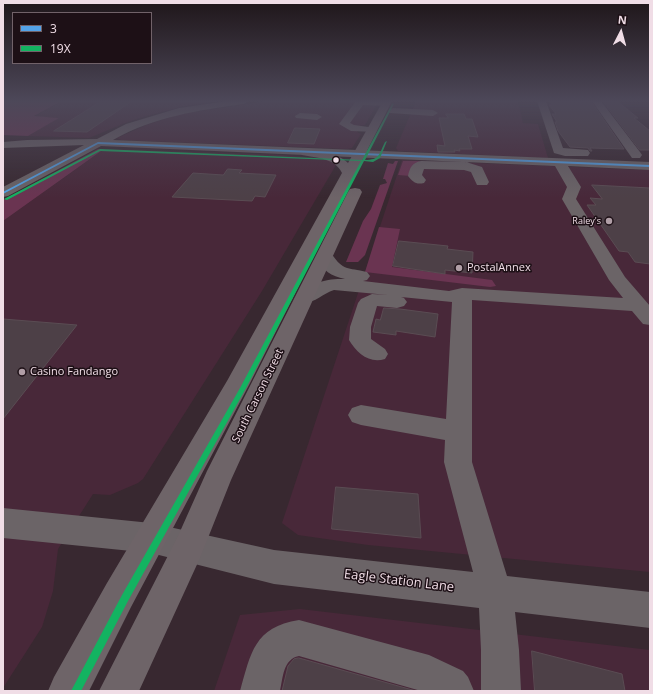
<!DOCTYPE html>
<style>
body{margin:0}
#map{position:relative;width:653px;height:694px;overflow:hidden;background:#382830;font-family:"Open Sans",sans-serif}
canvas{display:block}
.frame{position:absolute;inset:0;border:4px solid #f0dde6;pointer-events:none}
.legend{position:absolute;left:12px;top:12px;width:140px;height:52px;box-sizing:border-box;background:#1d1016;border:1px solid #716269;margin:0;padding:5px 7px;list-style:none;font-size:12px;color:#f0dde6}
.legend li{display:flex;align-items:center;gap:8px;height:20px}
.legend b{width:20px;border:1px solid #716269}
.north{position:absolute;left:601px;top:12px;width:40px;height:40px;-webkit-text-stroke:3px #1d1016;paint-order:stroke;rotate:6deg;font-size:11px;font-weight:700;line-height:16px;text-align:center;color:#f0dde6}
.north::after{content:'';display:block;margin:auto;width:14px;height:18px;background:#f0dde6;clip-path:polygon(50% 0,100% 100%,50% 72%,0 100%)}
</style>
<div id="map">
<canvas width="653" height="694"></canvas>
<div class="frame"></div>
<ul class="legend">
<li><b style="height:5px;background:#53a3e8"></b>3</li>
<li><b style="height:5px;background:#13b361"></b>19X</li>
</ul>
<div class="north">N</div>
</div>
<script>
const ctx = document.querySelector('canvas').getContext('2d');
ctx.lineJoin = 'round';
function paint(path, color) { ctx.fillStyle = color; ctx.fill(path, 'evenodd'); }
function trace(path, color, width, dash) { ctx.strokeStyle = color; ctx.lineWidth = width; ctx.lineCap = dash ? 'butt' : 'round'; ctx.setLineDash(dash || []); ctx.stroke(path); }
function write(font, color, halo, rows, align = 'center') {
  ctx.font = font + ' "Open Sans",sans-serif'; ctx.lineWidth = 3; ctx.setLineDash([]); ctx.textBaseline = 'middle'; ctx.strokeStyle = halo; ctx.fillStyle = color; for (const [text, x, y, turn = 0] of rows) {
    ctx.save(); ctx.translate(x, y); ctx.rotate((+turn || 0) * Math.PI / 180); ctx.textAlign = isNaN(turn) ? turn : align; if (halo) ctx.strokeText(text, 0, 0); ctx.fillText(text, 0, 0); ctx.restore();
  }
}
const built = new Path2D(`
 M62 101H219L181 107 143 117 125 123 89 138 28 136 58 118 33 117Z
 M266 101H379L365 125 359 126 357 132 361 134 352 148 347 149 121 140 117 138 146 125 180 114Z
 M416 101H518L523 123 538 124 548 158 398 151 396 148Z
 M104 149 283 155 326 159 336 165 262 291 143 479 138 483 110 495 93 494 58 549 53 591 42 627 3 688V221Z
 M402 160 650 170V572L368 545 298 535 282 523Z
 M300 609 650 650V691H214L240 615Z`);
const green = new Path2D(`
 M3 101H62L34 116 59 118 28 136 3 135Z
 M98 149H104L3 221V200Z
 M395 161H398L365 255 358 262H346L363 221 371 209 380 185 387 183 385 179H383L388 163 393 164Z
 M403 161H420L411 176 398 175Z
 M379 227 400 229 392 267 492 280 496 286 490 287 365 272Z`);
const building = new Path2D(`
 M102 101H132L87 132 54 131Z
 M549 101H591L624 149 590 148 592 151H590L588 148 570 147 558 131 555 122H557L552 114H556L549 105H553Z
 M603 101H617L638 118H634L650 131V150H640Z
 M446 114H464L466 119H472L478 137 468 136 472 149H459L460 151 454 150 455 152H438L437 145 445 146 439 118H448Z
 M295 128 320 129 314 144 288 143Z
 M228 169 242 170 239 173 276 175 265 197 255 196 252 201 172 197 193 173 223 175Z
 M592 185 650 188V264L635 262 628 252 619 251 587 205H596L590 198 602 199Z
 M399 241 448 246 447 249 473 252 472 273 445 270V274L393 266Z
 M384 308 400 309 438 314 435 337 396 331V335L373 332 376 319 380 320Z
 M3 319 77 325 3 419Z
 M336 487 418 494 421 538 332 529Z
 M532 651 622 674 625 691H535Z
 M299 658 416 691H282L288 666 294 659Z`);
const minor = new Path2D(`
 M227 101H249L244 104C196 111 156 116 113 140L650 162V170L568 166 581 187 576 199 625 277 650 306V325L643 324 632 311 472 300V462L507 576 650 592V628L515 612 519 650 521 691H481V650L479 608 274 584 151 553 3 538V508L151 523 274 550 473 572 444 462 445 440 361 425 352 422 348 415 352 408 361 405 446 419 452 302 401 297 404 298 407 302 404 306 397 308 377 306 371 327V339L385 349 388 354 385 359C369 364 357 353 349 340L350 327 358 303 361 299 372 294 388 295 334 290C321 294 313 306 298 302L295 298C306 283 328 278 345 279 331 276 323 271 316 257L319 253 325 252 331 253C344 272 347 267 367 272L370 276 367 280 363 281 449 291 462 288 623 298 609 280 562 199 567 187 555 166 101 146 8 196 3 197V187L84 145 3 148V142L27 140 97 139 126 124 179 108Z
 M356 101H388L391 103 386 106 363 105 350 123 354 125 376 128 377 130 376 132 351 131 339 124Z
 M537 101H546L563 148 588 150 590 153 588 156H565L554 153Z
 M592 101H601L640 152 642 155 640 158H632Z
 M393 108 433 110 438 113 433 116 390 113 388 111 390 109Z
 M300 113 317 114 322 117 317 120 296 118 295 116Z
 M421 161 466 162 482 167 489 182 487 185H477L471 172 464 170 424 169 422 175 426 180 424 183C416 185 413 182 408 176 410 167 412 163 421 161Z
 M299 620 429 655 463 671 468 677 474 691H421L299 656C283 659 283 678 280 691H240C251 653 254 627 299 620Z`);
const major = new Path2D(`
 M383 101H392L249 385 131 607 89 691H48L54 677 107 583 227 381 342 173C335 158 317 158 302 155L300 152 302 149C313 147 340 154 348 163Z
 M355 188 360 189 362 192 231 480 200 558 139 691H99L178 536 207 471 348 192 350 189Z`);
const bus1 = new Path2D(`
 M98 142 650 165V167L98 144 3 194V192Z`);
const bus2 = new Path2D(`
 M392 104 393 103 394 104 365 160C380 160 379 154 385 142L387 141 380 158 373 162 364 161 246 388 128 601 81 691H71L122 595 240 388 361 161 100 151 7 200 4 199 100 149 362 160Z`);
const markers = [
 [336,160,3.5,"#f0dde6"],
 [609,221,4,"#b09ea6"],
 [459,268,4,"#b09ea6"],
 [22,372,4,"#b09ea6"]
];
const farPoinames = [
 ["Raley's",601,221]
];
const poiNames = [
 ["PostalAnnex",467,268],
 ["Casino Fandango",30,372]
];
const streetNames = [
 ["South Carson Street",258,396,-64]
];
const nearStreetnames = [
 ["Eagle Station Lane",399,581,7]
];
paint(built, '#482839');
paint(green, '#6a3451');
paint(building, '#4d4047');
trace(building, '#5a4c53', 1);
paint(minor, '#6b6467');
paint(major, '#6e6468');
paint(bus1, '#53a3e8');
paint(bus2, '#13b361');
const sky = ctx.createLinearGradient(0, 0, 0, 198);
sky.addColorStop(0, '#1f161a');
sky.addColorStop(0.51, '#4d4859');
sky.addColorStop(1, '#4d485900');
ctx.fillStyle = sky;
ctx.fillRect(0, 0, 653, 198);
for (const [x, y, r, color] of markers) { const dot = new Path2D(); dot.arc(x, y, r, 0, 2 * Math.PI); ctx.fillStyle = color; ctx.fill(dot); trace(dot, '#1d1016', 1.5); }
write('9px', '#f0dde6', '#1d1016', farPoinames, 'right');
write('11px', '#f0dde6', '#1d1016', poiNames, 'left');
write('11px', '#f0dde6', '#1d1016', streetNames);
write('13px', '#f0dde6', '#1d1016', nearStreetnames);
</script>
